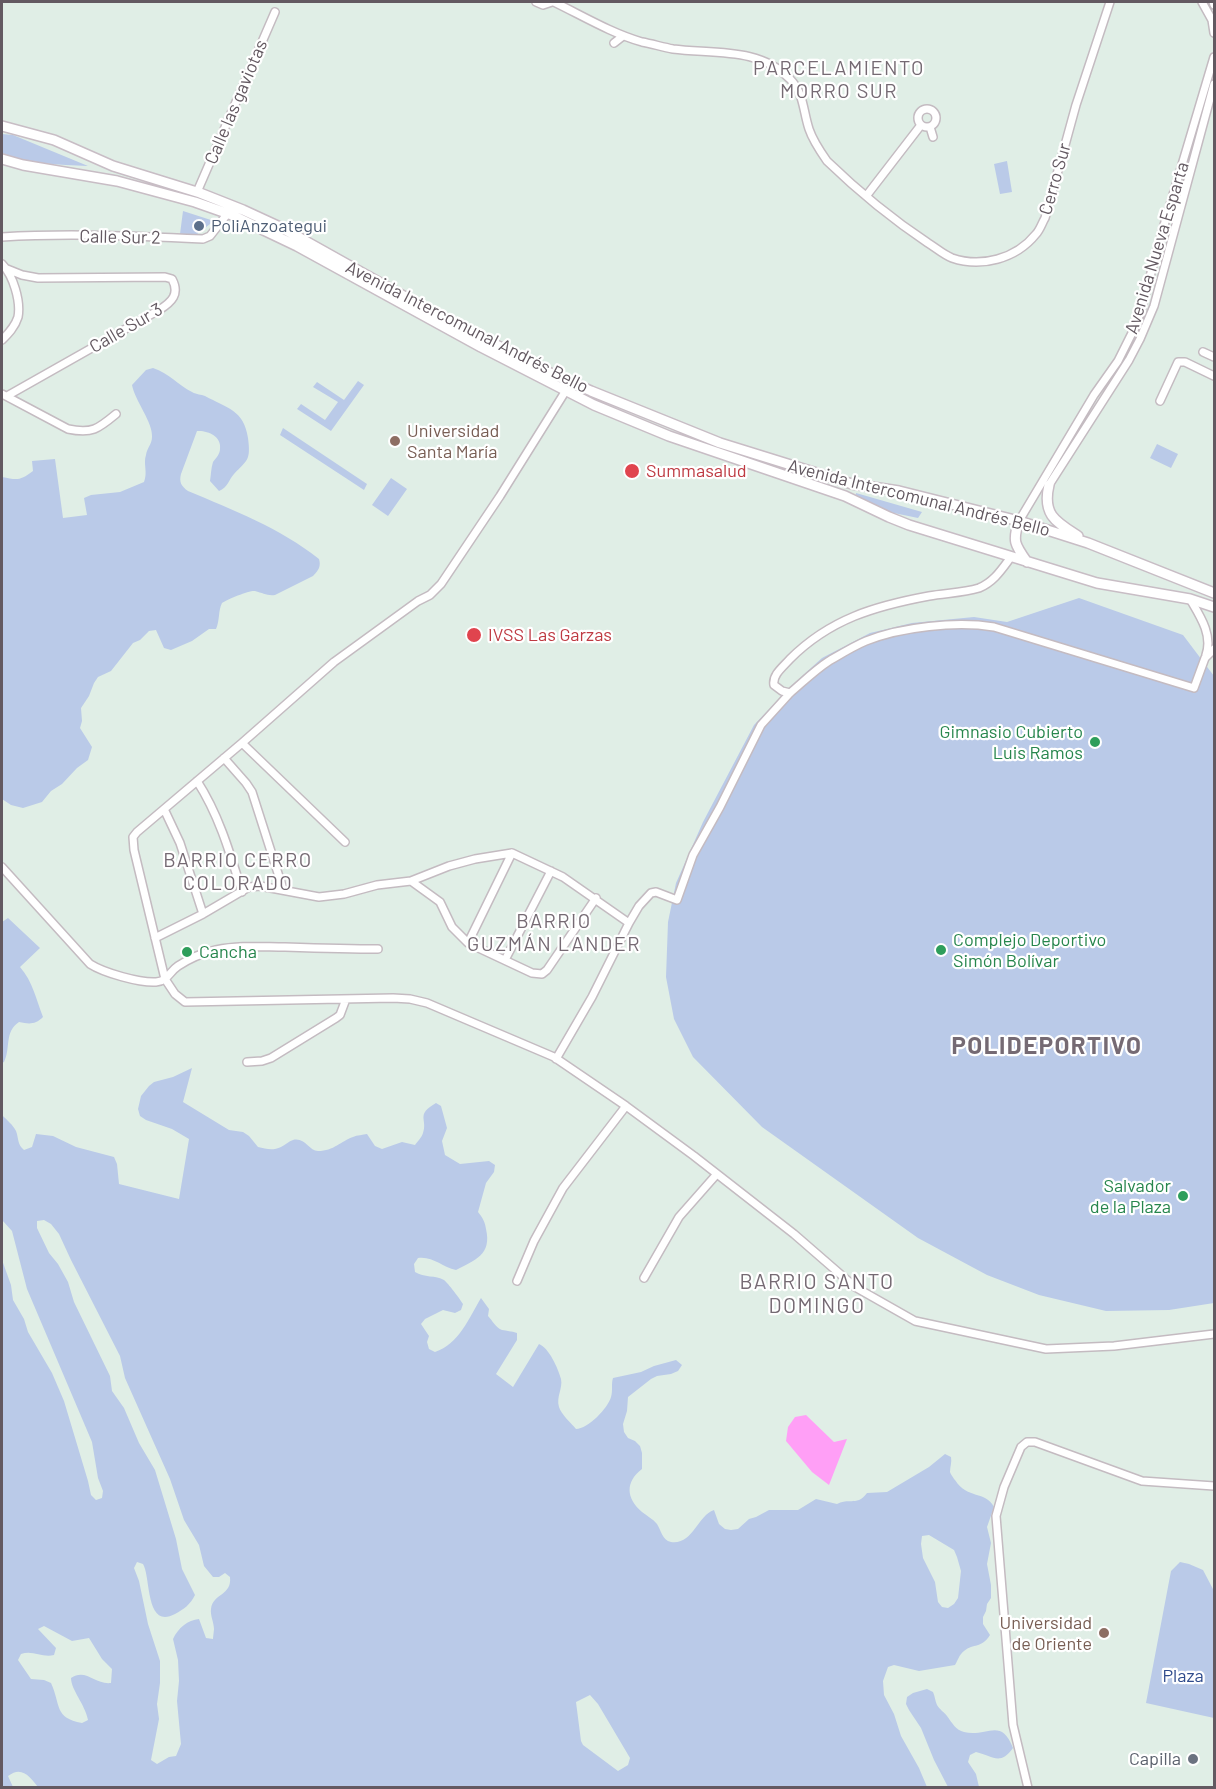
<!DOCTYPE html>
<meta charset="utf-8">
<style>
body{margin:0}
#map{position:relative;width:1216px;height:1789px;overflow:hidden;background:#e0eee6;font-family:Barlow,sans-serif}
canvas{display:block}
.frame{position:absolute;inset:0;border:3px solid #635961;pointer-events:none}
</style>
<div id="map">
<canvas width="1216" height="1789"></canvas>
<div class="frame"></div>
</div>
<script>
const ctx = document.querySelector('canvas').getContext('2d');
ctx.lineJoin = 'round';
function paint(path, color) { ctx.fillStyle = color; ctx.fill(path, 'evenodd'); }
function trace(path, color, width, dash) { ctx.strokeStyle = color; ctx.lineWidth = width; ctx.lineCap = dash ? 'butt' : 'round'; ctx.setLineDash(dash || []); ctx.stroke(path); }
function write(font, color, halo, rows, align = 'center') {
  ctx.font = font + ' Barlow,sans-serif'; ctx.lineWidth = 4.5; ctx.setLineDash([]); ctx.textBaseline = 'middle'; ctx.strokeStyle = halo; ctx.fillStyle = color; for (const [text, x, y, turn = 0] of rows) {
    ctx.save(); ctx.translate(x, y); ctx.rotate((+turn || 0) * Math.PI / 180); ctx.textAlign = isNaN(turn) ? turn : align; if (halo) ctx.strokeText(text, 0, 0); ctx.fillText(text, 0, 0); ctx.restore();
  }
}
const green = new Path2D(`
 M2 134 13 135 88 166C59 165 28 164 2 153Z
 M1007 161 1012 192 1000 194 994 164Z
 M183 211 214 221 197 234H180Z
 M153 368C169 373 178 385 192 392 197 395 201 394 205 396 227 408 244 410 248 438 251 461 247 460 234 474 228 481 228 487 219 491L210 481C211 475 211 468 213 462 216 458 220 454 220 449 222 436 207 430 197 431L181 474C179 482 181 486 188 491 233 510 280 528 319 559 321 566 319 570 313 576L275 595C267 596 263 593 255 591 250 590 228 599 222 603 218 611 220 620 216 629H209L192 641 171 650 164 648 156 630 149 631 140 640 133 643 111 671 98 677 94 683 89 696 81 708 82 721 80 728 92 747 88 760 77 768 62 784 51 791 42 802 23 808 11 805 2 799V477C17 480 20 481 33 471L32 461 55 459 63 518 87 515 84 498 91 495 120 492 144 482C148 472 143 464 146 455 147 448 152 444 152 437 153 422 135 401 132 385L146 370Z
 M358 381 364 385 331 431 297 409 301 404 325 420 338 402 313 387 317 382 344 400Z
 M283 428 367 484 364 490 280 435Z
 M1157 444 1178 454 1171 468 1150 458Z
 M391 478 407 489 388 516 372 505Z
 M856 493 922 512 918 518 889 512 856 498Z
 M1079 598 1183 635 1214 676V1303L1169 1310 1106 1311 1039 1295 987 1275 918 1238 762 1127 693 1057 674 1019 666 977 668 922 676 883 703 822 754 725 790 687 822 658 870 633 912 623 974 617 1007 622Z
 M8 918 40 948 20 967C33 982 36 999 43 1017 35 1025 29 1024 19 1022 4 1032 11 1048 4 1062L2 1063V922Z
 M192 1068 183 1102 229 1130 243 1132 249 1136 258 1147C266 1149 273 1151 281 1147 285 1145 289 1141 293 1140 305 1137 309 1151 318 1151 334 1151 341 1141 353 1137 357 1135 363 1135 367 1134L375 1146 382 1149 402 1142 415 1145C417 1142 422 1137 423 1133 428 1119 415 1115 436 1103L441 1106 447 1128 442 1141 445 1155 460 1164 489 1161 495 1165 494 1172 486 1183 478 1212C483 1218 485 1222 486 1229 492 1255 475 1260 456 1270 442 1267 433 1256 418 1258L414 1264 415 1272C424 1278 436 1275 444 1280 448 1283 460 1299 463 1304L461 1310 455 1313 443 1310 425 1319 421 1324 429 1336 427 1342 429 1349 435 1352C459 1344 469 1318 481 1298L489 1309 488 1316C492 1320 496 1328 502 1330 507 1331 511 1331 517 1333V1340L496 1374 513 1387 539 1344C549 1348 558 1368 561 1379 563 1388 556 1397 559 1407 561 1414 571 1423 576 1429 588 1429 608 1408 611 1397 613 1390 611 1384 613 1378L641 1372 654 1366 676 1360 682 1365 678 1371 671 1374 657 1376 651 1379 628 1397 627 1411 623 1424 624 1432 628 1438 635 1441 640 1446 642 1453V1469C625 1482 626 1498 642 1512 647 1516 653 1519 657 1524 661 1530 662 1540 671 1542 693 1545 697 1516 714 1510L719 1524 725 1529 731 1530 738 1529 749 1519 756 1517 769 1510H798L816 1499 837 1504C849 1497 857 1507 867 1493L887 1492 929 1467 945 1454 951 1457C952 1462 950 1467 950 1472 950 1473 954 1479 955 1480 968 1500 985 1490 994 1507L987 1527 991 1543 987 1564 991 1585V1598L987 1604 986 1611 983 1617V1624L990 1635C981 1649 974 1643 964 1651 959 1655 958 1660 955 1665L919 1671 894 1665 888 1667 883 1681 884 1695 894 1714 901 1736 919 1768 927 1787 39 1788C30 1777 22 1765 8 1776L13 1787H2V1260L11 1285 13 1300 24 1319 28 1332 52 1373 64 1401 88 1481 91 1495 96 1500 102 1498 103 1491 98 1478 92 1442 27 1289 12 1231 2 1220V1115C7 1120 13 1125 16 1131 19 1139 17 1144 24 1150L32 1147 36 1134 53 1136 76 1147 114 1157 117 1164 119 1184 179 1199 189 1139 172 1129 146 1120 140 1116 138 1109 141 1096 149 1086 154 1082 173 1077ZM44 1220 51 1224 59 1234 71 1260 120 1356 125 1378 170 1479 184 1520 199 1545 204 1566 213 1577H219L225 1573 230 1577C232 1596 213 1593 211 1609 210 1615 214 1623 214 1629 214 1630 213 1638 213 1639L206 1638 199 1619C188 1620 178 1628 173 1639L178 1660 179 1681 177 1701 181 1744 176 1756 169 1757 157 1764 151 1760 159 1719 157 1704 160 1683V1661L148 1624 139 1581 134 1568 137 1562 143 1564C151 1577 145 1630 175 1614 184 1609 190 1605 195 1595L182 1569 176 1539 155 1470 139 1443 124 1408 112 1391 110 1376 74 1302 68 1282 58 1264 49 1253 37 1228V1221ZM929 1535 954 1550 957 1557 961 1571 958 1598 954 1604 948 1608 942 1607 938 1602 935 1582 923 1558 921 1544 922 1536ZM44 1626 72 1641 89 1638 102 1659 112 1669 111 1683C95 1685 86 1668 71 1678 71 1690 85 1704 88 1720L82 1723C54 1718 61 1705 51 1683L44 1680 31 1679 18 1660 21 1654C33 1650 42 1658 54 1655L56 1648 38 1629ZM590 1695 598 1704 630 1758 628 1765 618 1771 583 1745 581 1741 576 1702Z
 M1180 1562 1189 1564 1203 1570 1214 1591V1718L1146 1703 1171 1571Z
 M927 1689 933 1692C935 1696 935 1701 937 1705 940 1710 944 1712 947 1716 952 1723 956 1730 964 1732 986 1738 1001 1716 1013 1748 1000 1766 993 1756 976 1752L970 1755 968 1762 976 1774 979 1787H948L934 1760 921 1728 909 1710 906 1704 907 1697 913 1693Z`);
const water = new Path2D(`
 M806 1415 834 1442 847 1439 829 1485 812 1472 786 1441 788 1427 795 1417Z`);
const minor = new Path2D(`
 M536 2 543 5 552 2
 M554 2C583 16 611 33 642 42 652 44 663 47 673 49 712 54 760 47 790 79 804 93 803 111 809 129 813 141 820 151 827 161 858 191 892 219 928 243 936 248 944 255 952 258 981 268 1016 259 1036 234 1040 230 1042 223 1045 218L1076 105 1110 2
 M1202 2 1212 20 1214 33
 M1213 2 1214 5
 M614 43 623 36
 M918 118a9 9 0 1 1 18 0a9 9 0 1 1-18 0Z
 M930 127 933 137
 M197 192 275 12
 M867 195 921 125
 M2 237C68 233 136 236 203 239L210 236 228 213
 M2 264C13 275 21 301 18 317 15 327 8 334 2 340
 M7 269 22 275 38 278 165 277 172 279C180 294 172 302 159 310L7 396
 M1203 352 1214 357
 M565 392 500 496 441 584 430 595 418 601 334 662 242 743 137 832 133 837 134 850 165 979 175 994 185 1002 393 998 410 999 427 1003 554 1057 626 1106 694 1156 794 1234 855 1287 915 1321 1046 1349 1114 1346 1214 1334
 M2 394 68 429C92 434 98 429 116 414
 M1160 401 1178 362H1185L1214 376
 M1049 485 1129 360 1140 339 1154 306 1214 84
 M1019 521 1094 395 1118 361 1133 331 1140 314 1162 232 1214 57
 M1011 557C1002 569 994 582 979 588 963 593 945 593 929 596 875 606 830 619 790 659 783 667 772 675 774 685L782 691 790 693C803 682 815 670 829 661 841 654 854 646 866 641 901 627 956 621 994 627L1194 688 1205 658 1214 649
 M1190 599C1200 616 1213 635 1206 655
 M242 743 345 842
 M224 758 246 783 252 792 283 889
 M197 781C219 815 230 853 242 892
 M164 809 180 843 203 914
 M512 853 468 943 532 973 542 974 547 970 596 898
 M2 867 90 964C104 973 140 983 156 982 168 981 169 972 178 966 190 958 202 953 216 950 239 945 262 947 285 947 316 948 347 949 378 949
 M411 881 449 866 475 859 512 853 563 877 629 923 592 997 556 1059
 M629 923 639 906 651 893 656 892 677 900 693 855 720 807 761 725 790 693
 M155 938 203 914 249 887 260 886 319 897 344 894 377 885 411 881 440 902 452 927 468 943
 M505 960 551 871
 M247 1062 262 1061 271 1058 336 1018 340 1015 346 999
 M644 1278 679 1217 716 1175
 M517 1281 534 1241 563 1188 626 1106
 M1028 1788 1013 1725 996 1516 1004 1487 1021 1447 1027 1442H1035L1142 1481 1214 1486`);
const secondary = new Path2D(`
 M2 126 54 140 113 166 200 193 243 210 282 228 416 303 548 372 591 391 720 443 852 484 899 491 1019 521 1088 543 1214 593
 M2 159 23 165 117 181 195 202 232 215 297 246 481 347 594 405 669 436 845 496 889 517 909 525 1097 583 1190 599 1214 607
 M1049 485C1042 515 1056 522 1078 536
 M1019 521C1012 541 1015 545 1027 562`);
const markers = [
 [199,226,6,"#5c6f8a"],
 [395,441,6,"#8d6e63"],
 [632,471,8,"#e0444e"],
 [474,635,8,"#e0444e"],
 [1095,742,6,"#2e9e5b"],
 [941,950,6,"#2e9e5b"],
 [187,952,6,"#2e9e5b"],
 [1183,1196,6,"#2e9e5b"],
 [1104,1633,6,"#8d6e63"],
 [1193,1759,6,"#6b7280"]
];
const streetNames = [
 ["Calle las gaviotas",236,102,-67],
 ["Cerro Sur",1055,179,-74],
 ["Calle Sur 2",120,237,1],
 ["Avenida Nueva Esparta",1157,248,-73],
 ["Avenida Intercomunal Andrés Bello",467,327,27],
 ["Calle Sur 3",126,328,-30],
 ["Avenida Intercomunal Andrés Bello",919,498,14]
];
const serviceNames = [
 ["PoliAnzoategui",211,226]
];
const educationNames = [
 ["Universidad",407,431],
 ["Santa María",407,452],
 ["Universidad",1092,1623,"right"],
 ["de Oriente",1092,1644,"right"]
];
const healthNames = [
 ["Summasalud",646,471],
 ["IVSS Las Garzas",488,635]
];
const leisureNames = [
 ["Gimnasio Cubierto",1083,732],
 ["Luis Ramos",1083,753],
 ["Complejo Deportivo",953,940,"left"],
 ["Simón Bolívar",953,961,"left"],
 ["Cancha",199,952,"left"],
 ["Salvador",1171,1186],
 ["de la Plaza",1171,1207]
];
const parkNames = [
 ["Plaza",1183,1676]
];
const worshipNames = [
 ["Capilla",1181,1759]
];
const neighbourhoodNames = [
 ["PARCELAMIENTO",839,68],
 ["MORRO SUR",839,91],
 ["BARRIO CERRO",238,860],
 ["COLORADO",238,883],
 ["BARRIO",554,921],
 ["GUZMÁN LANDER",554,944]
];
const quarterNames = [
 ["BARRIO SANTO",817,1282],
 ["DOMINGO",817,1306]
];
const districtNames = [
 ["POLIDEPORTIVO",1047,1046]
];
paint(green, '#bacae8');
paint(water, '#ff9ff6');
trace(minor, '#c4bbc1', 10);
trace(secondary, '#c8bdc5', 12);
trace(minor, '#fff', 7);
trace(secondary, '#fff', 9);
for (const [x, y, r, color] of markers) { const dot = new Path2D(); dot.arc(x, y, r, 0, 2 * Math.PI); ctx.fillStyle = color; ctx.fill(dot); trace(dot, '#fff', 2); }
write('18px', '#635961', '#fff', streetNames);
write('18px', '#4e5e75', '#fff', serviceNames, 'left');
write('18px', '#785e54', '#fff', educationNames, 'left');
write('18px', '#be3a42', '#fff', healthNames, 'left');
write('18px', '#27864d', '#fff', leisureNames, 'right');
write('18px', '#2f4b8c', '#fff', parkNames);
write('18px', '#5b616d', '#fff', worshipNames, 'right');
ctx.letterSpacing = '1.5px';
write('20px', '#756a73', '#fff', neighbourhoodNames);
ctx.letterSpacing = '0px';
ctx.letterSpacing = '1.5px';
write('21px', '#756a73', '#fff', quarterNames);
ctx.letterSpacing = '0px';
ctx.letterSpacing = '1.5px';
write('bold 24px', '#756a73', '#fff', districtNames);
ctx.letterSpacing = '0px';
</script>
